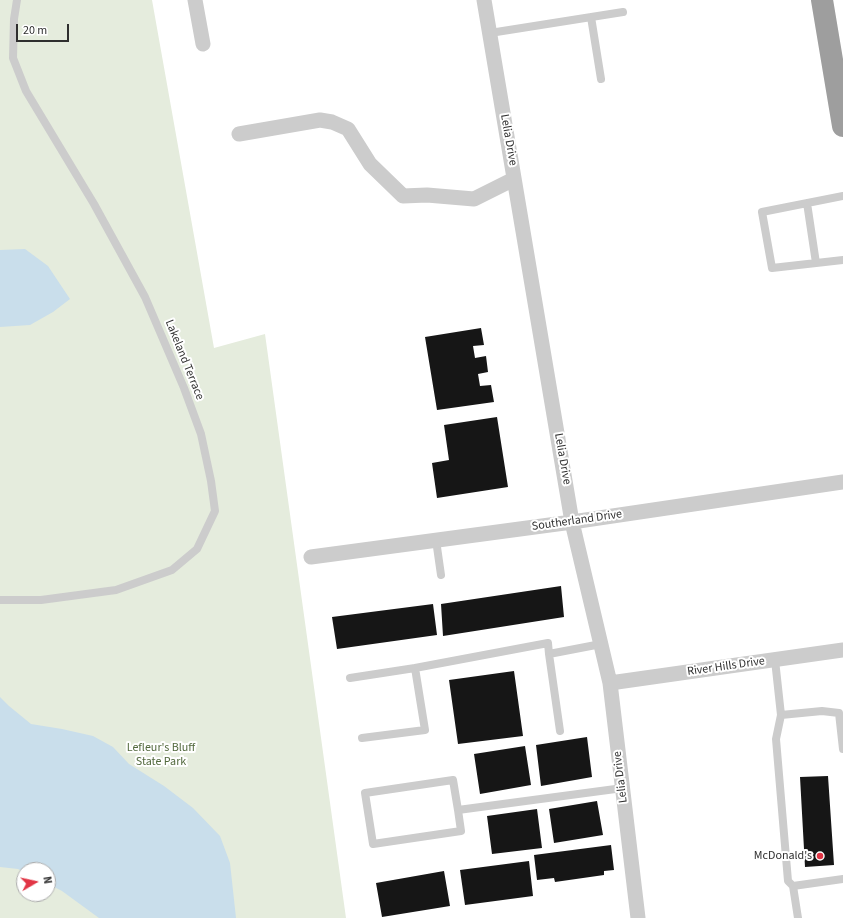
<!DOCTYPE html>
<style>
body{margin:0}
#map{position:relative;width:843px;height:918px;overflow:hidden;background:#fff;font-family:"Source Sans 3",sans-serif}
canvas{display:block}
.north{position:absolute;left:16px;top:862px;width:40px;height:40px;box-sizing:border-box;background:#fff;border:1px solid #acacac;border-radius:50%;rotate:81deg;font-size:11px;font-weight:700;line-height:16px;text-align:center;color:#2f2f2f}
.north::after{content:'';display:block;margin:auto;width:14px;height:18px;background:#e13545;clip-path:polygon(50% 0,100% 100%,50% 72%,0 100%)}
.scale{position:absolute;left:16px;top:24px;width:53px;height:18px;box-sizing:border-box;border:2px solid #2f2f2f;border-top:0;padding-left:5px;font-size:12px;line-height:14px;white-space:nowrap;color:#2f2f2f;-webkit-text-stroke:3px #fff;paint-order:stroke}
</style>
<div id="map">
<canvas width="843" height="918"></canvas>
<div class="north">N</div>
<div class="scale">20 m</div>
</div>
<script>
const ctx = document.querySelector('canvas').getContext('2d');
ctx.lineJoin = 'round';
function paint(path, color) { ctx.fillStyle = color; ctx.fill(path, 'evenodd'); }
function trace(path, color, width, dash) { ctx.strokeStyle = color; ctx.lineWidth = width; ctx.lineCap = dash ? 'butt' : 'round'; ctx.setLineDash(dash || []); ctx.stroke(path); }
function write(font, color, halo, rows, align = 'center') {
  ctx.font = font + ' "Source Sans 3",sans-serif'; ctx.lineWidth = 4; ctx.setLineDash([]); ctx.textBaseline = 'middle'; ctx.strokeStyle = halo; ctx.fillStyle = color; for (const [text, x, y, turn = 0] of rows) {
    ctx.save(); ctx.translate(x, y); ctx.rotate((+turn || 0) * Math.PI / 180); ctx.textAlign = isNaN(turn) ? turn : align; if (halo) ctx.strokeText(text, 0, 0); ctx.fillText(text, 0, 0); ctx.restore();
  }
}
const green = new Path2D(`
 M0 0H152L214 348 265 334 346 918H0ZM24 870H48V894H24Z`);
const water = new Path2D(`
 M25 249 48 266 70 299 53 312 30 325 0 327V250Z
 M0 697 9 706 31 724 62 729 93 736 113 747 129 764 164 786 193 808 220 836 230 863 236 918H99L62 891 48 884V870H24V872L18 869 0 867Z`);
const building = new Path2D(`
 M481 328 484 345 473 346 475 358 486 356 488 372 478 374 480 386 491 385 494 402 437 410 425 337Z
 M497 417 508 487 437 498 432 463 449 460 444 425Z
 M561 586 564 617 443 636 441 604Z
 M433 604 437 635 337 649 332 617Z
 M514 671 523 736 458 744 449 680Z
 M587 737 592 777 541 786 536 745Z
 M525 746 531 785 480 794 474 754Z
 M828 776 834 865 805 867 800 777Z
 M597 801 603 835 554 843 549 809Z
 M537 809 542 848 492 854 487 816Z
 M611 845 614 870 604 871V875L555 882 554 878 537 880 534 855Z
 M529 861 533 896 465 905 460 870Z
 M444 871 450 906 382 917 376 883Z`);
const service = new Path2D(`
 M591 17 601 79
 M490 33 623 12
 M843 196 762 212 772 268 843 260
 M807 203 816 263
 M436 540 441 575
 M0 600H41L116 590 172 570 197 549 215 511 211 481 201 434 184 388 145 297 94 204 26 91 13 58 14 19 17 0
 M775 660 781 715
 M350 678 415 668
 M560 731 549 654 601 644
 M362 738 425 730 415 668 548 643 549 654
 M458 810 453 780 365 793 373 844 461 831 458 810 623 788
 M793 886 843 879
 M798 918 793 886 788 881 776 739 781 715 822 711 839 713 843 749`);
const minor = new Path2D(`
 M195 0 203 44
 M484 0 572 522 610 683 638 918
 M239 134 320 120 332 122 348 129 370 164 403 196 427 195 474 199 514 179
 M311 557 572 522 843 482
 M610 683 843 650`);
const trunk = new Path2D(`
 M822 0 843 126`);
const markers = [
 [820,856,4,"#e13545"]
];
const streetNames = [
 ["Lelia Drive",508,140,80],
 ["Lakeland Terrace",184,360,68],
 ["Lelia Drive",562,459,80],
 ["Southerland Drive",577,521,-8],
 ["River Hills Drive",726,667,-8],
 ["Lelia Drive",621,777,-97]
];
const parkNames = [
 ["Lefleur's Bluff",161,748],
 ["State Park",161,762]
];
const poiNames = [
 ["McDonald's",812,856]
];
paint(green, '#e5ecdd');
paint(water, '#c9deeb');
paint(building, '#161616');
trace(service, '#ccc', 8);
trace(minor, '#ccc', 15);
trace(trunk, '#9e9e9e', 22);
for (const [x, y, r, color] of markers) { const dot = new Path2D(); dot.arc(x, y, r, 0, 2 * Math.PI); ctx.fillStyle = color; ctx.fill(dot); trace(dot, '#fff', 1.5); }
write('12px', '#2f2f2f', '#fff', streetNames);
write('12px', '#52693d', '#fff', parkNames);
write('12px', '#2f2f2f', '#fff', poiNames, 'right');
</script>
